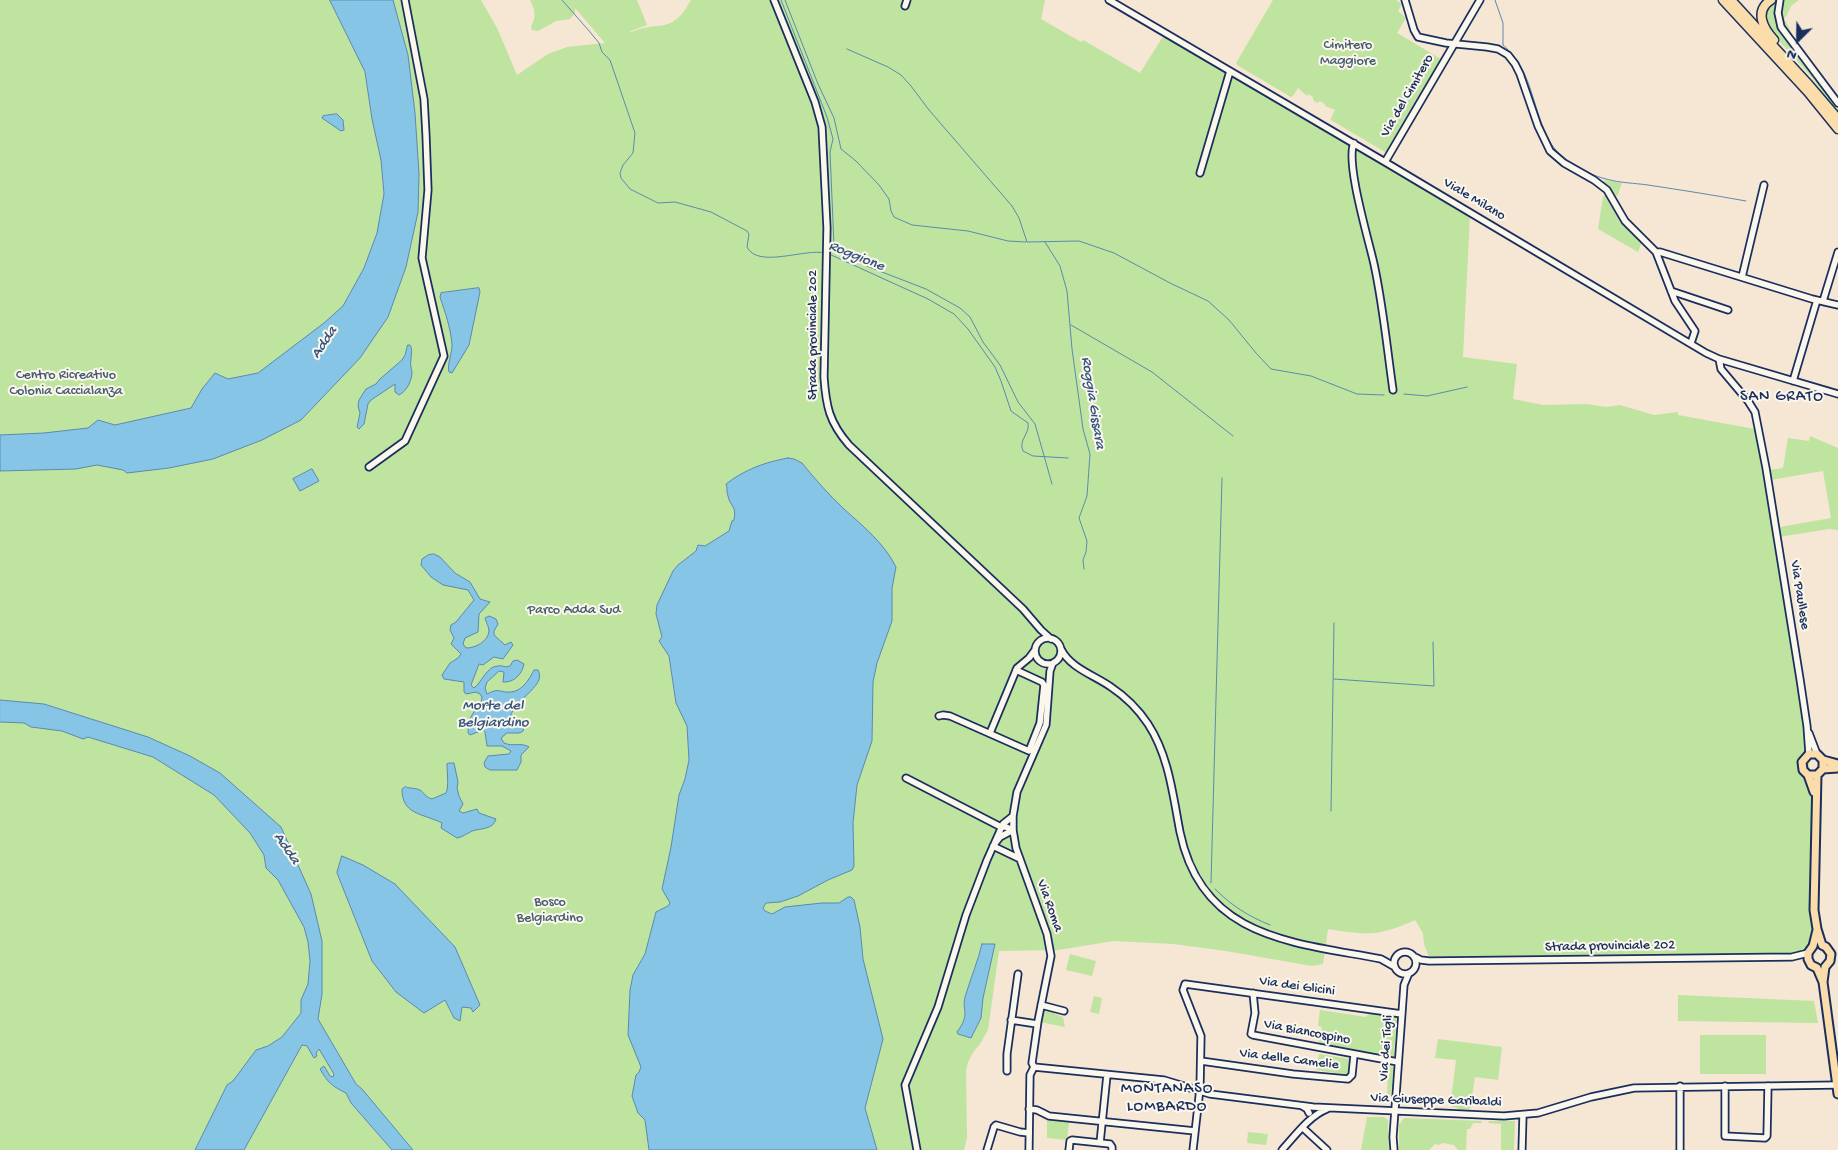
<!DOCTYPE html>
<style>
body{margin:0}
#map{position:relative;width:1838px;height:1150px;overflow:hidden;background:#f6e6d4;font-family:"Gochi Hand",sans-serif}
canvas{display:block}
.north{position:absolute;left:1773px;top:15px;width:50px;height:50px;-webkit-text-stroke:4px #fbf7ec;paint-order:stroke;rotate:203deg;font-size:14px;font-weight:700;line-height:20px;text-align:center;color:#1b2f5e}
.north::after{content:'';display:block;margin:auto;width:18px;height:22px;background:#1b2f5e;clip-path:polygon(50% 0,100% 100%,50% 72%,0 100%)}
</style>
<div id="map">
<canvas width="1838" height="1150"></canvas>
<div class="north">N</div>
</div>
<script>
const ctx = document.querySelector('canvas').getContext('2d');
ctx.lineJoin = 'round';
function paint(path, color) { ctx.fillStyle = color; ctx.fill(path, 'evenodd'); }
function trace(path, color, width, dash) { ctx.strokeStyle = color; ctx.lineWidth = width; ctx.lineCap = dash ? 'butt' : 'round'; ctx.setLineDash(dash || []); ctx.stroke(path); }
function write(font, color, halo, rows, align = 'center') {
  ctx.font = font + ' "Gochi Hand",sans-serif'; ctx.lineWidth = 4; ctx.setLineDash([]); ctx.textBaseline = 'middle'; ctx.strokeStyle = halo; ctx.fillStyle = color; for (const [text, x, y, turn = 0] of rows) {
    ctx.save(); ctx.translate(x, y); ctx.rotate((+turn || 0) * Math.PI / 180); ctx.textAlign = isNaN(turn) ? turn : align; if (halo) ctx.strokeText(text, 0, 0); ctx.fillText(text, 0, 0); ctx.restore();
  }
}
const green = new Path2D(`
 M0 0H481L497 28 517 75 548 54 567 47 605 43 575 8V13L570 19 556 21 538 31 532 30 531 26C537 16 535 10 530 0H637L647 25 631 31 630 33C658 19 671 37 691 0H1045L1041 19 1081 42 1083 40 1140 73 1164 35 1470 214 1463 357 1517 364 1513 399 1543 405 1587 404 1606 407 1620 405 1654 415 1678 412V415L1755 429 1766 477 1804 724 1813 796 1814 818 1811 909 1813 931 1810 944 1800 951 1792 953 1429 957 1424 944 1423 933 1415 920C1378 937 1366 935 1328 929L1323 964 1312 966 1226 951 1173 944 1114 941 1058 950 999 951 988 1030 980 1044 974 1051 968 1062 966 1071 967 1138 964 1150H0Z
 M1273 0H1396L1402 4 1398 11 1406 18 1397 33 1441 59 1442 61 1388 151 1385 152 1331 120V118L1335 110 1325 106V104L1320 101 1317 103 1313 100V97L1308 94 1307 96 1298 88 1293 96 1291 97 1237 65 1236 63Z
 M1784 0H1799L1791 6 1787 15 1784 18 1796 42 1799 40 1798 44C1786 35 1774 14 1784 0Z
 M1771 3 1777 4 1776 19 1781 31 1838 107V115L1814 80 1767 27 1764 16 1768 5Z
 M1604 180 1622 183 1618 195 1613 197 1604 183Z
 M1606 193 1625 222 1641 241V244L1638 252 1598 229 1603 197Z
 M1810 436 1838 448V530L1829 529 1779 537 1780 527 1831 518 1823 471 1770 480 1769 470 1783 468 1788 438 1809 441Z
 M1070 954 1096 961 1092 976 1066 970Z
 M1678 995 1814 1001 1818 1023 1678 1021Z
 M1094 996 1102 998 1099 1014 1090 1012Z
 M1044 1009 1055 1011V1014L1063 1017 1065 1027 1040 1022Z
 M1320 1010 1366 1017 1370 1013 1397 1017 1394 1057 1319 1043 1322 1027 1318 1026Z
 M1700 1035H1766V1074H1700Z
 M1438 1039 1502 1047 1498 1080 1475 1077 1470 1109 1458 1110V1108L1452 1107V1092L1456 1060 1435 1058Z
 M1319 1054 1350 1059 1348 1075 1316 1070Z
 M1388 1066 1394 1067 1391 1092 1387 1103Z
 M1367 1117H1384L1388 1120 1389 1150H1361Z
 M1047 1118 1069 1121 1067 1140 1047 1138Z
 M1404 1118 1482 1121V1123H1473L1470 1129H1467L1466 1150H1458L1454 1145 1442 1143 1440 1145 1435 1144 1429 1150H1399V1125Z
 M1489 1121H1515L1514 1150H1501V1124L1488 1123Z
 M1248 1132 1268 1134 1266 1145 1247 1143Z`);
const water = new Path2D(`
 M330 0H393L408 55 415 113 419 174 418 212 406 267 388 317 360 358 301 420 262 440 213 459 169 468 127 473 123 470 97 465 76 469 0 471V435L44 433 88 428 98 420 115 425 191 408 202 389 215 373 228 379 258 373 324 323 343 306 364 268 377 233 384 194 381 160 372 119 365 72Z
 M337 114 343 120 344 130 341 131 322 118 323 116Z
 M479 288 480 292 469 345 452 373 449 372C447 364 452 354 452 345 451 329 445 312 440 297L441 293Z
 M408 345H410C413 350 411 354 411 360 410 364 411 367 412 372 412 380 407 391 399 395L395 392V384L371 400 368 404 364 424 359 429 357 427 360 413 358 406 359 400 366 389 376 384 380 379 402 360 405 355Z
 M788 458 794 459 802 463C815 479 829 495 844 509 864 527 884 543 896 567L892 588V621L877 663 873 682 872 741 857 785 853 823 854 866 852 870 828 880 798 896 780 902 766 903 763 908 765 911 772 914 785 907 822 903H839L848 897H851L854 900 860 927 863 959 883 1039 865 1108 877 1150H649L645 1120 638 1113 632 1096 636 1075 639 1072 641 1067 628 1035 630 990 633 975 645 954 656 912 668 906 670 903 662 889 671 847 679 795 685 779 689 760 687 726 676 703 669 656 659 641 662 637 656 614 657 605 673 571 678 565 696 551 698 545 705 546 729 531 732 521 734 520C737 505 730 507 728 496 726 491 728 488 726 484 744 470 765 462 788 458Z
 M312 469 319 481 300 491 293 479Z
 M434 554 440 557 455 573 470 582 480 599 490 602 479 614 478 632 465 638 463 644 466 648C475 648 488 642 489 631 489 627 486 622 485 618L489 616 496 619 498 624 494 631V635L505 645 511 642 513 645 503 659 494 657 483 665 479 664 471 685 474 688C482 682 487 666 498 666 503 665 505 668 510 666L513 661 517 660 524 664C522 674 514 683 503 682L504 672 499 671 487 682 485 688 487 694C500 687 499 693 511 692 522 691 529 680 534 670H538C548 687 509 701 510 721L520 723 524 727 523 731 520 733H507L501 738 504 743C513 747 521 742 529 747L521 755V762L517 770H490L485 767 484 763 488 756 509 754 511 751 502 746H487L485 732 483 730 470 735 468 733 469 720 475 710 481 703 482 697 480 694 476 692 466 694 464 692V682L444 679 442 675 450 663 458 658 461 654 451 644 454 638 450 630 451 625 456 622 474 600 468 590 443 585 431 577 421 565 422 559 428 555Z
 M0 700 44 704 148 737 190 756 220 773 281 827 311 894 322 941V994L318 1019 356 1084 362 1089 413 1150H392L351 1103 346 1093C332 1086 328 1083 320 1069L324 1066 330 1076 333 1077 334 1074 319 1049 316 1053 317 1056 314 1058 307 1046 302 1045 244 1150H195L227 1085 233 1081 256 1050 268 1046 282 1037 301 1013V1000L308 984 310 961 308 942 304 927 278 880 266 868 264 855 250 833 214 795 153 757 88 737 83 739 62 731 31 727 24 723 0 722Z
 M449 763H454L458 782 457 788 459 796 463 804 459 811 463 813 477 809 479 813 496 819C493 830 481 828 472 831 466 834 463 837 457 838L441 828 442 823C422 813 402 815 402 789 408 785 403 787 410 788 427 789 420 795 432 799L446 793C449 787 447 772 447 764Z
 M342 856 363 865 395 884 455 947 480 1005 473 1012 471 1008 462 1007 460 1021 454 1018 445 1000 424 1013 396 992 372 961 337 873Z
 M982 944H995L983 998 981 1018 971 1038 958 1034 957 1032C972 1012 960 1010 966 994 971 977 978 961 982 944Z`);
const stream = new Path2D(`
 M562 0 590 32 599 43 602 52 610 60 635 133 633 153 623 165 620 173 621 178 630 189 658 203 675 202 711 212 747 231 749 234 747 247C758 269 805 248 825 253
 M781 0 827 117 833 139 830 152 834 245 836 248 869 267 926 289 960 308 970 317 983 342 1000 365 1018 402 1035 424 1052 484
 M785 0 818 84 834 118 841 149 856 161 879 185 889 199 891 211 894 217 912 225 968 231 1008 241 1026 242
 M1495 0 1503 23V45C1532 70 1531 103 1547 136 1557 159 1583 173 1606 179 1620 183 1634 183 1648 185 1681 190 1713 195 1746 201
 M847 49 888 67 901 75 911 86 929 110 1012 206 1019 218 1027 242 1079 241 1114 253 1170 283 1208 301 1229 320 1256 353 1271 369 1311 376 1357 394 1384 395
 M1045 242 1060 266 1067 291 1072 349 1083 429 1090 454 1087 496 1079 518 1087 541 1086 552 1083 560 1084 569
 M829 254 928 299 954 314 968 329 995 367 1001 381 1011 411 1028 423C1030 434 1018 440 1023 451L1033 456 1068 458
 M1071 325 1152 372 1233 436
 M1404 394 1427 396 1467 387
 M1334 679 1434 686 1433 642
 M1331 811 1334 623
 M1211 883 1222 478
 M1215 889C1232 906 1248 916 1270 925`);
const minor = new Path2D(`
 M774 0 815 102 822 127 827 228 824 377C826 406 829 422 849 445L1023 609 1041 630 1051 639
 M1109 0 1385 162 1706 353 1719 359 1838 394
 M1405 0 1414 30 1418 37 1446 43 1487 47 1498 49 1508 55 1515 64 1520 74 1538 126 1550 151 1564 163 1594 180 1607 190 1625 221 1656 252 1675 301 1695 331 1691 343
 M1780 0 1778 13 1781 27 1838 103
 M905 6 907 0
 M1354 143C1345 162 1369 241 1374 264 1383 305 1387 348 1393 390
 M1385 162 1480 0
 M1200 173 1230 71
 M1656 252H1660L1812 299 1838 305
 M1742 277 1764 185
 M1671 291 1728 310
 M1823 301 1838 252
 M1719 359 1721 369 1748 401 1755 412 1766 468 1800 679 1807 726 1809 754
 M1793 381 1817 300
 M369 467 405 441 444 356 422 258 428 190 426 135 424 99 405 0
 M1035 651a13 13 0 1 1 26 0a13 13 0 1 1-26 0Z
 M1061 649C1070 668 1094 675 1111 687 1126 697 1138 709 1148 724 1169 756 1173 796 1180 832 1202 939 1293 942 1381 959L1395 967
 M939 716 943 715 950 716 1029 751 1040 723 1044 685 1042 682 1016 670
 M990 733 1017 668 1029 658 1035 650
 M1809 733 1817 754
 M906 778 1001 827H1006L1013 830
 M1013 830 1000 837 993 846 1018 858
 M1394 963a11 11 0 1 1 22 0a11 11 0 1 1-22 0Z
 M1415 957 1421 960 1429 961 1792 957 1808 953
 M1253 993 1255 1013 1251 1034 1253 1035 1398 1062
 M1041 1005 1064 1011
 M1011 1020 1037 1024
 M1201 1061 1293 1074 1348 1079 1352 1075 1354 1055
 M1034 1067 1164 1080 1210 1094 1313 1107 1504 1116 1538 1113 1591 1097 1634 1088 1837 1085
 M1007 1071V1054L1018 974
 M1725 1086V1136L1765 1138 1767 1136 1768 1086
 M1302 1106 1307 1109 1309 1113
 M1029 1109 1037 1110 1049 1116 1195 1131
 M1303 1128 1327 1150
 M1100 1143 1107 1075
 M917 1150 905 1085 938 1007 966 915 987 860 1003 824 1013 816
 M987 1150 994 1127 996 1125 1020 1132 1029 1133
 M1029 1150 1030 1075 1034 1067 1032 1063 1038 1021 1051 956 1047 934 1016 848 1013 830V816L1017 792 1046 725 1050 671 1053 663
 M1069 1150 1070 1141 1072 1140 1110 1144 1112 1147V1150
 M1193 1150 1200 1088 1201 1036 1183 990 1185 984 1402 1014
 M1282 1150C1295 1136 1309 1116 1327 1109
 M1394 1150 1393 1137 1404 985 1409 973
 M1522 1150 1523 1115
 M1680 1150V1086`);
const major = new Path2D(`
 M1823 760 1838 764
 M1823 769 1838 768
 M1808 775H1817L1823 769V760L1817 754H1809L1802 762 1803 770 1808 775 1814 792
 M1817 775 1814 910 1817 929 1822 945 1826 947 1831 954 1830 961 1825 967 1823 982
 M1817 930 1813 946 1808 953V959L1811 965 1817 968 1823 982 1838 1094`);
const highway = new Path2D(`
 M1723 0 1808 92 1838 129
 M1731 0 1810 86 1838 119
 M1771 0C1754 11 1763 28 1774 40`);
const parkNames = [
 ["Cimitero",1348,46],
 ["Maggiore",1348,62],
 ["Centro Ricreativo",66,376],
 ["Colonia Caccialanza",66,392],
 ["Parco Adda Sud",574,611],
 ["Bosco",550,903],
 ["Belgiardino",550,919]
];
const streetNames = [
 ["Via del Cimitero",1408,96,-60],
 ["Viale Milano",1474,200,31],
 ["Strada provinciale 202",814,335,-90],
 ["Via Paullese",1799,595,81],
 ["Via Roma",1049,906,70],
 ["Strada provinciale 202",1610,947,-1],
 ["Via dei Glicini",1297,987,8],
 ["Via Biancospino",1307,1033,11],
 ["Via dei Tigli",1387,1048,-86],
 ["Via delle Camelie",1289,1060,7],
 ["Via Giuseppe Garibaldi",1436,1101,2]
];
const waterNames = [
 ["Roggione",856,257,22],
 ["Adda",325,343,-56],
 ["Roggia Gissara",1092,403,81],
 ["Morte del",493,707],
 ["Belgiardino",493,724],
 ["Adda",286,849,56]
];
const quarterNames = [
 ["SAN GRATO",1782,398],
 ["MONTANASO",1167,1090],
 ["LOMBARDO",1167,1108]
];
paint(green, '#bee49f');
paint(water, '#87c5e7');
trace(water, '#5c89b0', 1);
trace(stream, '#5c89b0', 1);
trace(minor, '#1b2f5e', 9);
trace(major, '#1b2f5e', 11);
trace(highway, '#1b2f5e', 11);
trace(minor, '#fbf7ec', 5.5);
trace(major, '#faddab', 7);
trace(highway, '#faddab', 8);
write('14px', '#445c6e', '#fbf7ec', parkNames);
write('14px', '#1b2f5e', '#fbf7ec', streetNames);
write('italic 15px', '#365480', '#fbf7ec', waterNames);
ctx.letterSpacing = '1px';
write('16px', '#1b2f5e', '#fbf7ec', quarterNames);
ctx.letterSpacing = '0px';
</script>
